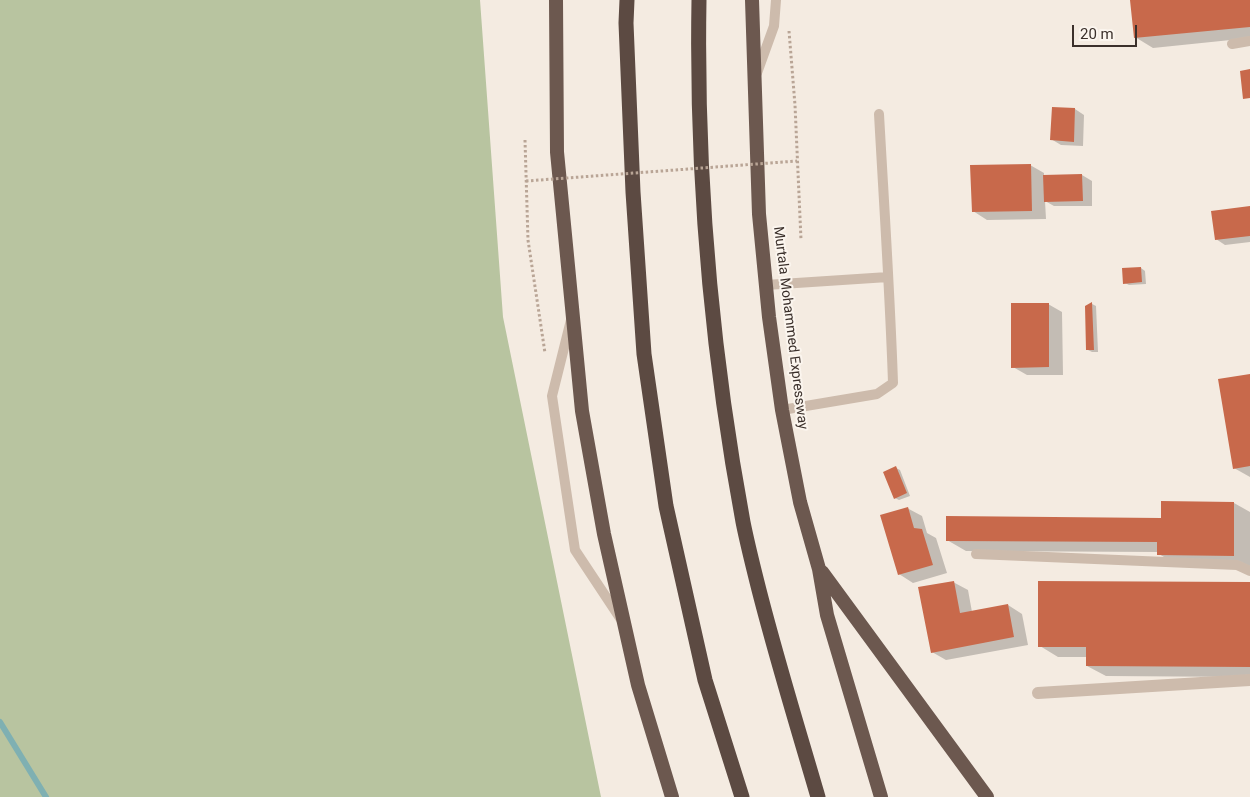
<!DOCTYPE html>
<style>
body{margin:0}
#map{position:relative;width:1250px;height:797px;overflow:hidden;background:#f4ebe1;font-family:Roboto,sans-serif}
canvas{display:block}
.scale{position:absolute;left:1072px;top:25px;width:65px;height:22px;box-sizing:border-box;border:2px solid #3b302b;border-top:0;padding-left:6px;font-size:15px;line-height:18px;white-space:nowrap;color:#3b302b;-webkit-text-stroke:4px #fbf5ee;paint-order:stroke}
</style>
<div id="map">
<canvas width="1250" height="797"></canvas>
<div class="scale">20 m</div>
</div>
<script>
const ctx = document.querySelector('canvas').getContext('2d');
ctx.lineJoin = 'round';
function paint(path, color) { ctx.fillStyle = color; ctx.fill(path, 'evenodd'); }
function trace(path, color, width, dash) { ctx.strokeStyle = color; ctx.lineWidth = width; ctx.lineCap = dash ? 'butt' : 'round'; ctx.setLineDash(dash || []); ctx.stroke(path); }
function write(font, color, halo, rows, align = 'center') {
  ctx.font = font + ' Roboto,sans-serif'; ctx.lineWidth = 4; ctx.setLineDash([]); ctx.textBaseline = 'middle'; ctx.strokeStyle = halo; ctx.fillStyle = color; for (const [text, x, y, turn = 0] of rows) {
    ctx.save(); ctx.translate(x, y); ctx.rotate((+turn || 0) * Math.PI / 180); ctx.textAlign = isNaN(turn) ? turn : align; if (halo) ctx.strokeText(text, 0, 0); ctx.fillText(text, 0, 0); ctx.restore();
  }
}
const green = new Path2D(`
 M0 0H480L503 317 601 797H0Z`);
const shadow = new Path2D(`
 M1131 0H1250V38L1153 48 1135 37Z
 M1053 108 1075 109 1084 115 1083 146 1061 145 1051 139Z
 M1030 165 1044 173V176L1082 175 1092 181V206H1054L1045 201 1046 219 987 220 973 211Z
 M1250 207V242L1225 245 1216 239Z
 M1141 268 1145 271 1146 284 1129 285 1125 283Z
 M1048 304 1062 312 1063 375H1027L1013 367Z
 M1092 304 1096 306 1098 352H1092L1088 350 1086 306Z
 M1250 375V477L1234 468Z
 M896 468 900 470 910 496 899 500 895 498Z
 M1234 503 1250 512V566L1177 565 1159 554V552L966 551 947 540 1163 519Z
 M907 508 922 516 927 533 936 538 947 573 913 583 899 574Z
 M953 582 968 590 972 612 1008 605 1022 614 1028 645 946 660 932 652Z
 M1250 583V677L1106 676 1087 666V657H1058L1040 646Z`);
const stream = new Path2D(`
 M0 722 46 797`);
const building = new Path2D(`
 M1130 0H1250V27L1134 38Z
 M1250 69V98L1243 99 1240 71Z
 M1052 107 1075 108 1074 142 1050 140Z
 M1031 164 1032 211 972 212 970 165Z
 M1082 174 1083 201 1044 202 1043 175Z
 M1250 206V236L1215 240 1211 211Z
 M1141 267 1142 282 1123 284 1122 268Z
 M1092 302 1094 350H1086L1085 306Z
 M1011 303H1049V367L1011 368Z
 M1250 374V466L1233 469 1218 379Z
 M896 466 907 493 894 499 883 472Z
 M1161 501 1234 502V556L1157 555V542L946 541V516L1161 518Z
 M908 507 914 528 922 529 933 565 898 575 880 515Z
 M954 581 960 613 1008 604 1014 637 931 653 918 587Z
 M1038 581 1250 582V667L1086 666V647H1038Z`);
const path = new Path2D(`
 M789 31 795 105 801 240
 M525 140 528 240 545 353`);
const service = new Path2D(`
 M1232 44 1250 41
 M757 73 774 26 776 0
 M766 285 888 277
 M571 320 552 396 575 550 620 618
 M782 410 877 394 893 383C890 293 884 204 879 114
 M976 554 1237 565 1250 571`);
const minor = new Path2D(`
 M1038 693 1250 680`);
const trunk = new Path2D(`
 M556 0 557 152 582 411 604 534 638 685 672 797
 M752 0 759 214 769 317 782 410 800 502 819 569 827 615 881 797
 M822 572 987 797`);
const motorway = new Path2D(`
 M627 0 626 23 633 192 644 354 666 506 705 680 742 797
 M699 0C696 175 711 350 743 522 747 542 752 562 757 582 775 654 797 725 818 797`);
const pathBridge = new Path2D(`
 M526 181 797 161`);
const streetNames = [
 ["Murtala Mohammed Expressway",790,328,83]
];
paint(green, '#b8c4a0');
paint(shadow, '#0003');
trace(stream, '#7fb0b2', 6);
paint(building, '#c8694b');
trace(path, '#b9a596', 3, [2.5, 2.5]);
trace(service, '#cdbbac', 10);
trace(minor, '#cdbbac', 12);
trace(trunk, '#6c584f', 14);
trace(motorway, '#5c4a42', 15);
trace(pathBridge, '#b9a596', 3, [2.5, 2.5]);
write('14px', '#3b302b', '#fbf5ee', streetNames);
</script>
